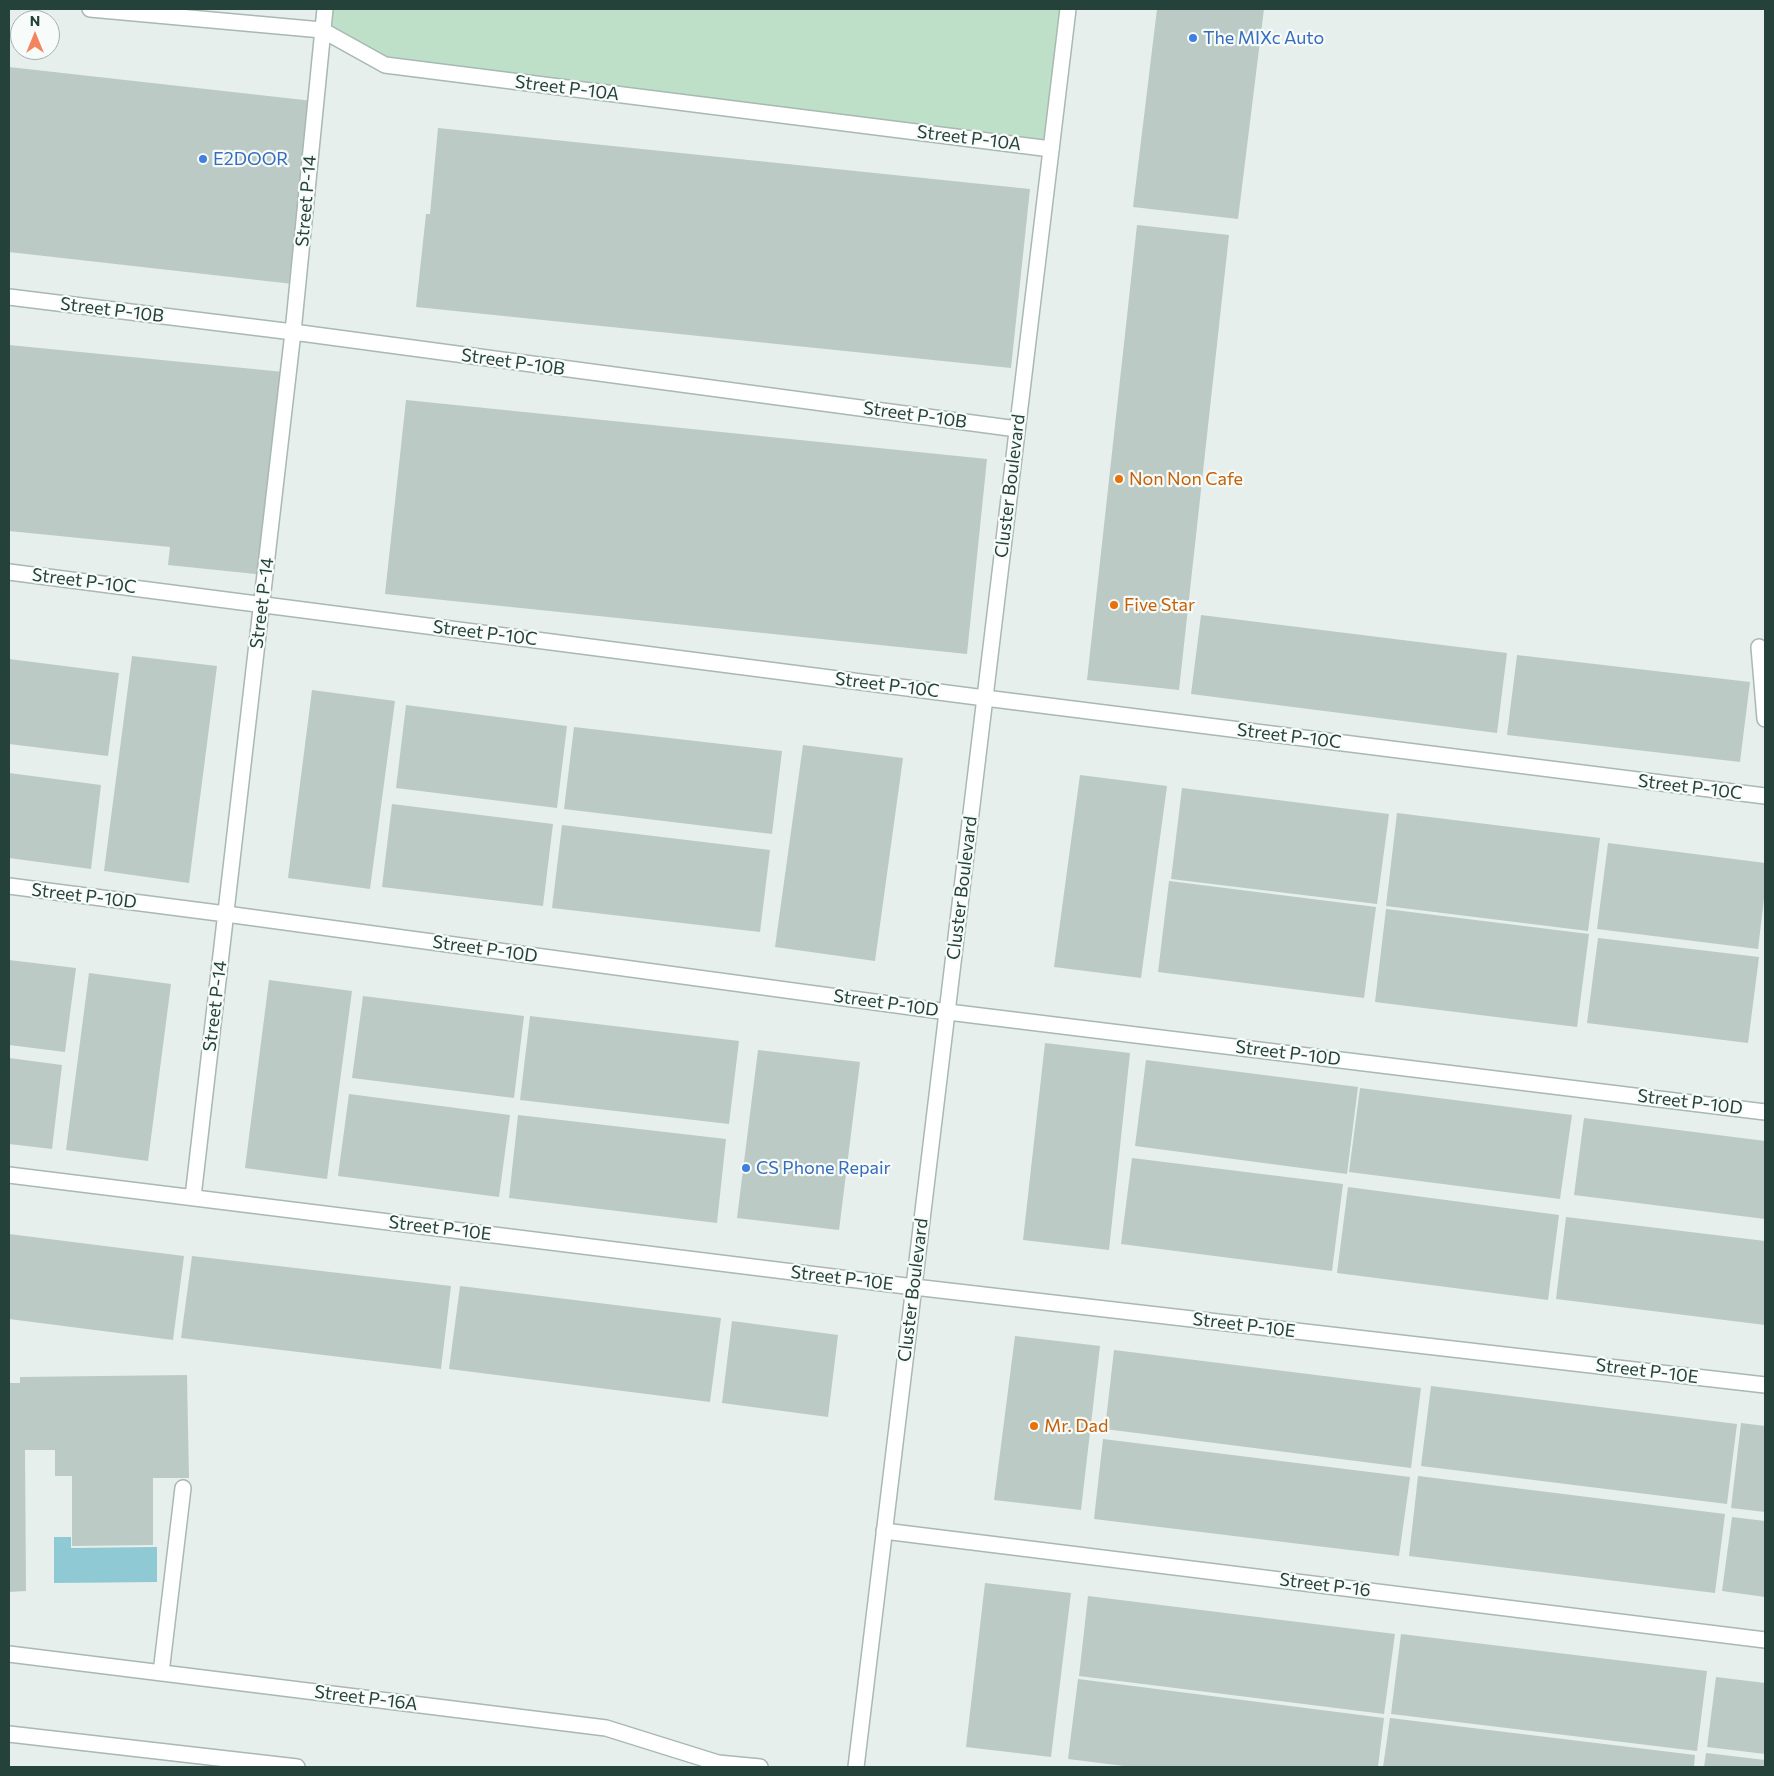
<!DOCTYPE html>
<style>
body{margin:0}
#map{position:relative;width:1774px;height:1776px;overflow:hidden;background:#e6efeb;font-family:Commissioner,sans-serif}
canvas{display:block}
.frame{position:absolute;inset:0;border:10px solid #24423a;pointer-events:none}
.north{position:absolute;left:10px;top:10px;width:50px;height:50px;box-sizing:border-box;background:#f7fbf9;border:1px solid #a3b1ad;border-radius:50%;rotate:0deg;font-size:14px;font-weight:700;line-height:20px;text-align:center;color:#24423a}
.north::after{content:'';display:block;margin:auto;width:18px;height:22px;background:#f4845f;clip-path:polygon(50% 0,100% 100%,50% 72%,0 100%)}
</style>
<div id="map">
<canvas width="1774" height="1776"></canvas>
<div class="frame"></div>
<div class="north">N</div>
</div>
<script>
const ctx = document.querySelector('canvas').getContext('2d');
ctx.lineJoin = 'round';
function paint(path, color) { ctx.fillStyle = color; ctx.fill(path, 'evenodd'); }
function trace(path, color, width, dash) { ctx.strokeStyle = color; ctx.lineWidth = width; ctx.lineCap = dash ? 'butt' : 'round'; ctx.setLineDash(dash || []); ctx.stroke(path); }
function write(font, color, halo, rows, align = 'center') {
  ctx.font = font + ' Commissioner,sans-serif'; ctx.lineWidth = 4.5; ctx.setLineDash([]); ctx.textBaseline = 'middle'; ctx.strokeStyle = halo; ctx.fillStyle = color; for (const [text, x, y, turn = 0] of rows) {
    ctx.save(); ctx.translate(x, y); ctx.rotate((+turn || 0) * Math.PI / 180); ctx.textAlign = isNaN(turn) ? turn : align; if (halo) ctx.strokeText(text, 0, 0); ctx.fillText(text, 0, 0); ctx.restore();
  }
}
const green = new Path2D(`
 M325 9H1068L1051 149 385 65 322 30Z`);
const water = new Path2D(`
 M54 1537H71V1548L157 1547V1582L54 1583Z`);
const building = new Path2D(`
 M1157 9H1264L1238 219 1133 207Z
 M9 67 313 101 293 284 9 252Z
 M438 128 1030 189 1011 368 416 307 426 214H430Z
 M1137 225 1229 235 1179 690 1087 680Z
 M9 345 284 372 265 575 168 565 170 547 9 531Z
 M406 400 987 459 967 654 385 594Z
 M1201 615 1507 653 1497 733 1191 694Z
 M1517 655 1750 682 1740 762 1507 735Z
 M132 656 217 666 189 883 104 871Z
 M9 659 119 673 108 756 9 744Z
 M312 690 395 701 370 889 288 878Z
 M406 705 567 726 557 808 396 788Z
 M574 727 782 751 772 834 564 809Z
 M803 745 903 758 875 961 775 947Z
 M9 773 101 785 91 869 9 858Z
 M1080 775 1167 786 1141 978 1054 967Z
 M1182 788 1389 814 1377 904 1171 879Z
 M392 804 553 824 543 906 382 887Z
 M1397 813 1600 838 1588 931 1386 906Z
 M562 825 770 850 760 932 552 908Z
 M1608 843 1765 863V890L1758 949 1597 929Z
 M1169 881 1376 907 1364 998 1158 972Z
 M1386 909 1589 934 1577 1027 1375 1002Z
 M1598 938 1759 957 1748 1043 1587 1023Z
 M9 960 76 968 65 1052 9 1045Z
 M89 973 171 984 148 1161 66 1150Z
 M269 980 352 991 327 1179 245 1168Z
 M363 996 524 1016 514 1098 352 1078Z
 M530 1016 739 1041 729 1124 520 1100Z
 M1045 1043 1130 1053 1109 1250 1023 1240Z
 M758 1050 860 1062 839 1230 737 1218Z
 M9 1058 62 1065 52 1149 9 1144Z
 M1146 1060 1358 1087 1347 1174 1135 1146Z
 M1360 1088 1572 1115 1560 1199 1349 1172Z
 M349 1094 510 1115 499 1197 338 1176Z
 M518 1115 726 1139 717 1223 509 1198Z
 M1584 1118 1765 1141V1219L1574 1195Z
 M1132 1158 1343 1184 1332 1271 1121 1244Z
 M1348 1187 1559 1215 1548 1300 1337 1273Z
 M1566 1217 1765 1241V1325L1556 1299Z
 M9 1234 184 1256 173 1340 9 1319Z
 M192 1256 451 1286 441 1369 181 1338Z
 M460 1286 721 1318 710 1402 449 1369Z
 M732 1321 838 1335 828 1417 722 1403Z
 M1015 1336 1100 1346 1081 1510 994 1500Z
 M1114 1350 1421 1388 1411 1468 1105 1429Z
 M187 1375 189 1478H153V1545L72 1546V1476H55V1450H25L26 1591 9 1592V1383H20V1377Z
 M1431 1386 1737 1424 1727 1504 1421 1466Z
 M1741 1423 1765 1426V1512L1731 1508Z
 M1103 1439 1410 1477 1399 1556 1094 1519Z
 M1418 1476 1725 1514 1715 1593 1409 1556Z
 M1732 1517 1765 1521V1597L1722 1591Z
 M985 1583 1071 1593 1051 1757 966 1747Z
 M1088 1596 1395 1634 1384 1714 1079 1676Z
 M1401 1634 1707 1671 1697 1751 1391 1714Z
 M1716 1677 1765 1683V1754L1707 1747Z
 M1078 1679 1384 1718 1378 1767H1132L1068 1759Z
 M1390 1718 1695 1755 1694 1767H1383Z
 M1706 1753 1765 1760V1767H1704Z`);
const service = new Path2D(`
 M9 1654 606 1728 718 1763 760 1767
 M161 1673 183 1488
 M9 1734 297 1767`);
const minor = new Path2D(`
 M90 9 322 30 385 65 1051 149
 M9 297 293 332 1017 429
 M9 572 985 698 1765 796
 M1759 647 1765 719
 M9 886 226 914 948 1012 1765 1112
 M9 1175 914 1287 1765 1385
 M193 1197 293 332 325 9
 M884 1531 1765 1640`);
const tertiary = new Path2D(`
 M856 1767 1068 9`);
const markers = [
 [1193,38,5,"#3f7fe0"],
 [203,159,5,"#3f7fe0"],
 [1119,479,5,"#e8710a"],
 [1114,605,5,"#e8710a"],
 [746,1168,5,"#3f7fe0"],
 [1034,1426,5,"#e8710a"]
];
const shopNames = [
 ["The MIXc Auto",1203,38],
 ["E2DOOR",213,159],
 ["CS Phone Repair",756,1168]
];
const streetNames = [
 ["Street P-10A",567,88,7],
 ["Street P-10A",969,138,7],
 ["Street P-14",306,201,-85],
 ["Street P-10B",112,310,7],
 ["Street P-10B",513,362,8],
 ["Street P-10B",915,415,8],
 ["Cluster Boulevard",1010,486,-83],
 ["Street P-10C",84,581,7],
 ["Street P-14",262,603,-83],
 ["Street P-10C",485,633,7],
 ["Street P-10C",887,685,7],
 ["Street P-10C",1289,736,7],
 ["Street P-10C",1690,787,7],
 ["Cluster Boulevard",962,888,-83],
 ["Street P-10D",84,896,7],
 ["Street P-10D",485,949,8],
 ["Street P-10D",886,1003,8],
 ["Street P-14",215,1006,-83],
 ["Street P-10D",1288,1053,7],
 ["Street P-10D",1690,1102,7],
 ["Street P-10E",440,1228,7],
 ["Street P-10E",842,1278,7],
 ["Cluster Boulevard",913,1290,-83],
 ["Street P-10E",1244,1325,7],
 ["Street P-10E",1647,1371,7],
 ["Street P-16",1325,1585,7],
 ["Street P-16A",366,1698,7]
];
const foodNames = [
 ["Non Non Cafe",1129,479],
 ["Five Star",1124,605],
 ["Mr. Dad",1044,1426]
];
paint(green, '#bfe0c8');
paint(water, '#8ec9d4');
paint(building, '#bbcac4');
trace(service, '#a8b8b2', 18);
trace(minor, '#a8b8b2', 18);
trace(tertiary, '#a8b8b2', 18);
trace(service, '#fff', 15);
trace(minor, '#fff', 15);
trace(tertiary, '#fff', 15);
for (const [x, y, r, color] of markers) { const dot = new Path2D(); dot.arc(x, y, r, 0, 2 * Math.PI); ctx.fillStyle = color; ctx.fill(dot); trace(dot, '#f7fbf9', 2); }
write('18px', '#366cbe', '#f7fbf9', shopNames, 'left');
write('18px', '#24423a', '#f7fbf9', streetNames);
write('18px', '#c56008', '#f7fbf9', foodNames, 'left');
</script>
